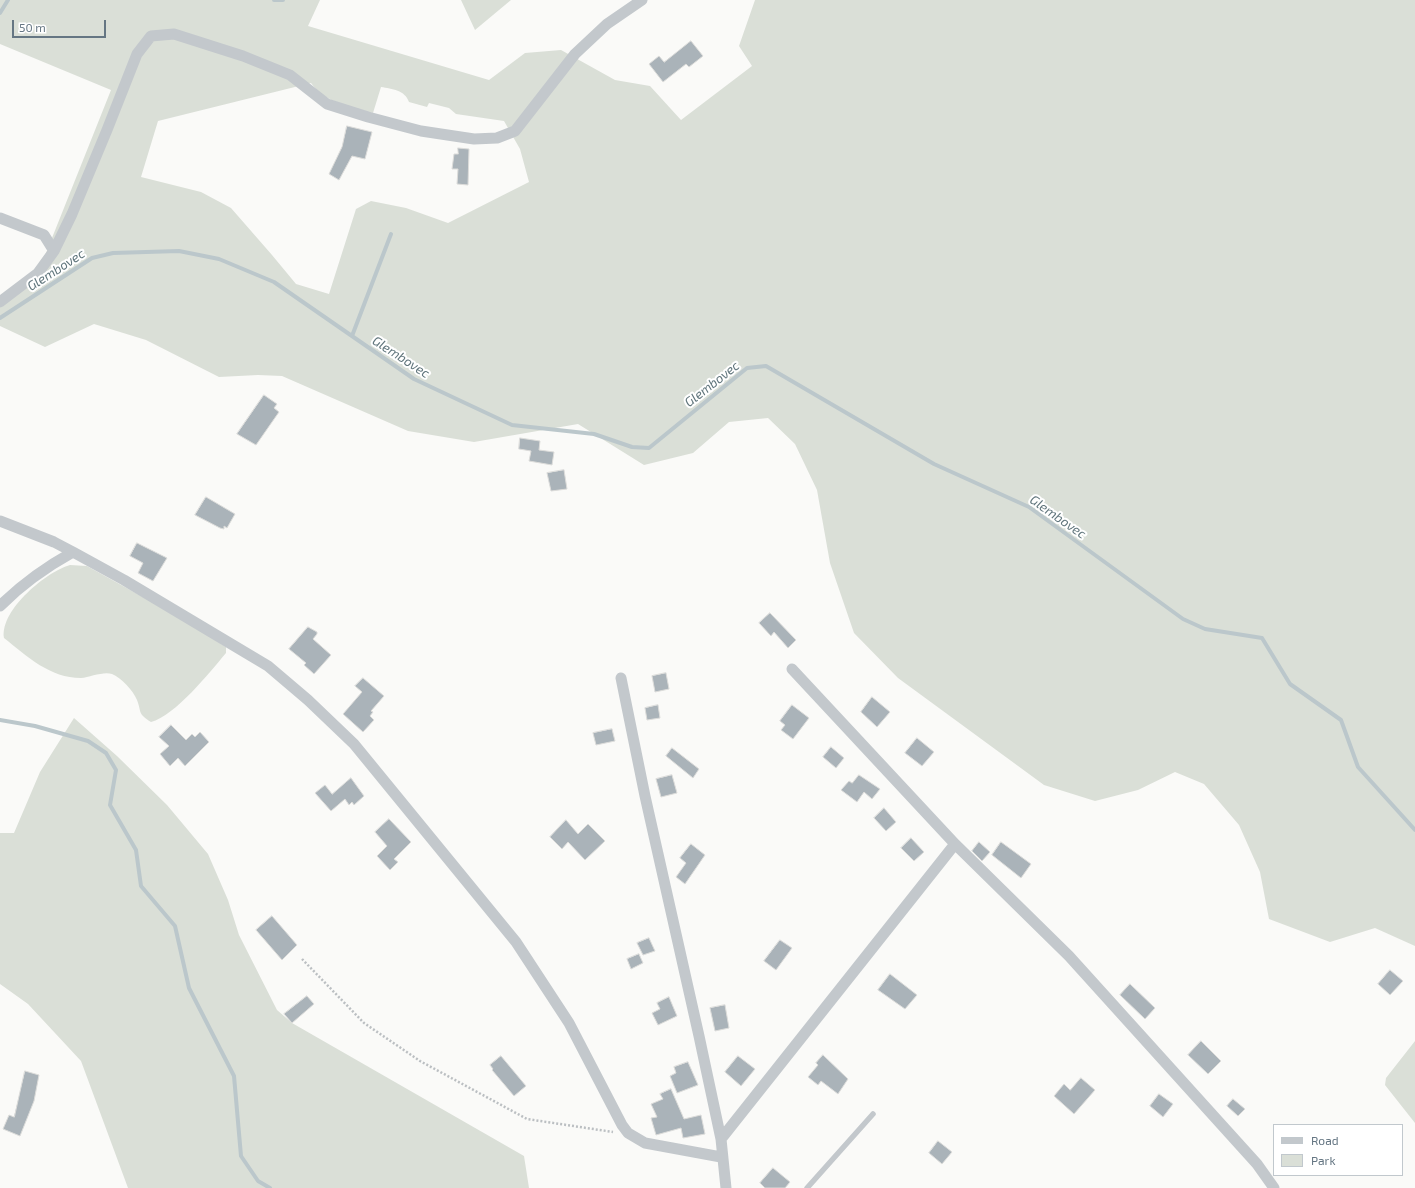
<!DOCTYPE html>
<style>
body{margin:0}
#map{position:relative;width:1415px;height:1188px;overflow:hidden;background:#fafaf8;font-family:"Exo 2",sans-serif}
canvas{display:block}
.legend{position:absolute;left:1273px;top:1124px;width:130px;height:52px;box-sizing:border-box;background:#fff;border:1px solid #c1c8cd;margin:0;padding:5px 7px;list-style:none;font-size:12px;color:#657683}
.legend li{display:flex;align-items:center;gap:8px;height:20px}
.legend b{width:20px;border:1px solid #c1c8cd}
.scale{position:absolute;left:12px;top:20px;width:94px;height:18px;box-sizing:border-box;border:2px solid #657683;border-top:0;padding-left:5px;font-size:12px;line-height:14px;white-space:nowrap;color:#657683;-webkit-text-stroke:3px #fff;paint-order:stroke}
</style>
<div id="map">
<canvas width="1415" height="1188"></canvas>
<ul class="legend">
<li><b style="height:5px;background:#c3c8cc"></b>Road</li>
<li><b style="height:11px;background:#dadfd7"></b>Park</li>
</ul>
<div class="scale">50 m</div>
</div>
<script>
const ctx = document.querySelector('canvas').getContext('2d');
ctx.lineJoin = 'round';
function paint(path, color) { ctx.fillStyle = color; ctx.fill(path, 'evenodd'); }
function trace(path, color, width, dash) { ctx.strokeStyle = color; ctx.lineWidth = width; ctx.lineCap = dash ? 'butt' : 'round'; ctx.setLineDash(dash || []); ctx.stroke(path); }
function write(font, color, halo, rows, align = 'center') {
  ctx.font = font + ' "Exo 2",sans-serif'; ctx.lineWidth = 4; ctx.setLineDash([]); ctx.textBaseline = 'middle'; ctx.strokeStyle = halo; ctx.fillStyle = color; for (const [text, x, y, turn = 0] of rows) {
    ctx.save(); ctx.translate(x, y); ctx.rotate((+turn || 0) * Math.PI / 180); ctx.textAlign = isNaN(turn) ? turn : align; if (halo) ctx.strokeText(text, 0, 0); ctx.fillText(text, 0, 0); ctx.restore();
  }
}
const green = new Path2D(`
 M0 0H320L308 26 489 80 525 53 561 50 615 80 650 86 681 120 752 66 739 46 755 0H1415V946L1375 928 1330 942 1269 919 1260 872 1239 825 1204 784 1175 772 1138 790 1095 801 1044 785 898 678 854 633 830 563 817 490 795 444 768 418 729 422 693 453 644 465 578 424 474 442 408 431 282 376 258 375 219 377 146 340 94 324 45 347 0 326V297L33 272 46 253 111 90 0 44ZM311 83C325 103 351 107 373 113L381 87C392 89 405 90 409 102L427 107 429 103 449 108 456 114 504 121 520 149 529 182 448 223 406 208 371 201 356 209 329 294 296 284 272 255 231 208 201 192 141 177 158 121Z
 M461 0H511L475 30Z
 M70 565 87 566 177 616 226 647V653C210 672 175 716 151 722 137 713 142 713 137 700 133 690 121 678 112 674 104 671 90 677 81 678 50 678 28 657 4 638 0 609 48 571 70 565Z
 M74 718 117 756 167 805 208 854 228 900 239 935 277 1010 292 1023 524 1156 529 1188H128L81 1061 28 1004 0 984V833H14L40 772Z
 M1415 1041V1123L1385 1085 1386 1078Z`);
const stream = new Path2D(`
 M274 0H283
 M0 13 8 0
 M0 318 92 258 113 253 179 251 219 259 274 282 414 379 512 425 594 434 632 447 649 448 747 368 766 366 934 464 1029 507 1183 619 1205 629 1262 638 1290 684 1341 720 1358 767 1415 830
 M352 336 391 234
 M0 720 35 726 88 741 106 753 116 770 110 805 136 850 141 886 175 926 189 988 234 1076 241 1156 258 1181 270 1188`);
const building = new Path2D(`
 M691 41 703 56 689 67 686 64 663 82 649 64 659 56 664 62Z
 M347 126 372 132 365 159 352 156 339 180 329 174 342 147Z
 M458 148 469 149 468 185 457 184 458 169H452L454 154H458Z
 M264 395 277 404 274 408 279 412 256 445 237 434Z
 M520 438 540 441 539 450 554 452 552 465 529 461 531 451 519 449Z
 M564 470 567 489 551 491 547 473Z
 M206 497 235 514 227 528 224 526V529L220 528 195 515Z
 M137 543 167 558 153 581 138 573 143 563 130 556Z
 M770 613 796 640 788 648 774 632 771 636 759 623Z
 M308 627 317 632V634L313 639 331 655 314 674 304 665 306 663 289 649Z
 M666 673 669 689 655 692 652 676Z
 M363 678 384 696 371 711 373 712 370 716 374 720 363 732 343 714 362 692 355 686Z
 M872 697 890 712 877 727 861 712Z
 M658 705 660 718 647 720 645 708Z
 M792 705 809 718 793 739 781 730 785 725 780 721Z
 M171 725 186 740 192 734 195 737 200 732 209 742 185 766 178 758 170 766 160 754 169 746 159 737Z
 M612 729 615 741 596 745 593 733Z
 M917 738 934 752 922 766 905 753Z
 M831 747 844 758 836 768 823 757Z
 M672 748 699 769 693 778 666 756Z
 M672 775 677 793 661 797 656 779Z
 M859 775 880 789 872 799 864 792 857 802 841 790 849 781 852 783Z
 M351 778 364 796 354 805 352 802 349 805 345 799 331 811 315 793 325 785 332 794Z
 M884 808 896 822 886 831 874 818Z
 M389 819 411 842 394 859 398 862 390 870 377 856 387 846 375 832Z
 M566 820 578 834 588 824 605 841 585 860 568 842 562 849 550 837Z
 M911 838 924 852 914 861 901 848Z
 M979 842 990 852 982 861 972 851Z
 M1001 842 1031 864 1021 878 992 855Z
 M691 844 705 855 685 884 676 877 686 863 680 858Z
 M272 916 297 945 282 960 256 930Z
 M649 938 655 951 643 955 637 943Z
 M780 940 792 948 776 970 764 961Z
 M639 954 643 963 631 969 627 959Z
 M1390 970 1403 981 1390 995 1378 984Z
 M890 974 917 995 905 1009 878 990Z
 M1130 984 1155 1008 1145 1019 1120 995Z
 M307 996 314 1004 292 1023 284 1014Z
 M669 997 677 1016 658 1025 652 1013 660 1009 657 1003Z
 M725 1005 729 1028 715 1031 710 1008Z
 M1201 1041 1221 1061 1208 1074 1188 1055Z
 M823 1055 848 1079 838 1094 821 1081 818 1085 808 1077 818 1065 816 1063Z
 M501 1056 526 1086 514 1096 492 1070 493 1069 490 1065Z
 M738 1056 755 1069 741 1086 725 1072Z
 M688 1062 698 1085 677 1093 670 1076 676 1073 674 1067Z
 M25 1071 39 1075 34 1101 20 1136 3 1129 9 1115 14 1117Z
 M1081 1078 1095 1090 1074 1114 1054 1096 1064 1084 1070 1090Z
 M671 1089 684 1119 701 1115 705 1134 683 1138 681 1128 656 1135 651 1118 657 1117 651 1104 663 1099 660 1094Z
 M1159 1094 1173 1104 1163 1117 1150 1106Z
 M1233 1099 1245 1109 1238 1116 1227 1106Z
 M938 1141 952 1152 942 1164 929 1153Z
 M773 1168 790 1182 785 1188H765L760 1183Z`);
const path = new Path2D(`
 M302 959 364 1023 420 1061 527 1119 613 1132`);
const service = new Path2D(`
 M807 1188 873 1114`);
const minor = new Path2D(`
 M0 218 44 235 54 251 38 273 0 302
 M54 251 72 214 107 130 137 54 151 36 174 34 243 56 290 75 327 104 368 117 421 131 474 139 497 138 515 131 575 54 607 24 642 0
 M0 521 54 542 73 552C46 567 22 584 0 606
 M73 552 124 580 268 666 308 700 354 744 516 942 569 1023 622 1125 628 1133 645 1143 721 1157
 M792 669 955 844 1069 956 1257 1164 1274 1188
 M621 678 645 796 699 1036 721 1139 726 1188
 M721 1139 955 844`);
const waterNames = [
 ["Glembovec",56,270,-33],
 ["Glembovec",401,357,33],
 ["Glembovec",712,384,-38],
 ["Glembovec",1058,517,35]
];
paint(green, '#dadfd7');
trace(stream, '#bbc7cb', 4);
paint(building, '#aab3b9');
trace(building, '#dcdcda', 1);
trace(path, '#bbbfc2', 2.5, [2, 2]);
trace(service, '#c3c8cc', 5.5);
trace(minor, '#c3c8cc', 11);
write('italic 13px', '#60757c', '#fff', waterNames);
</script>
